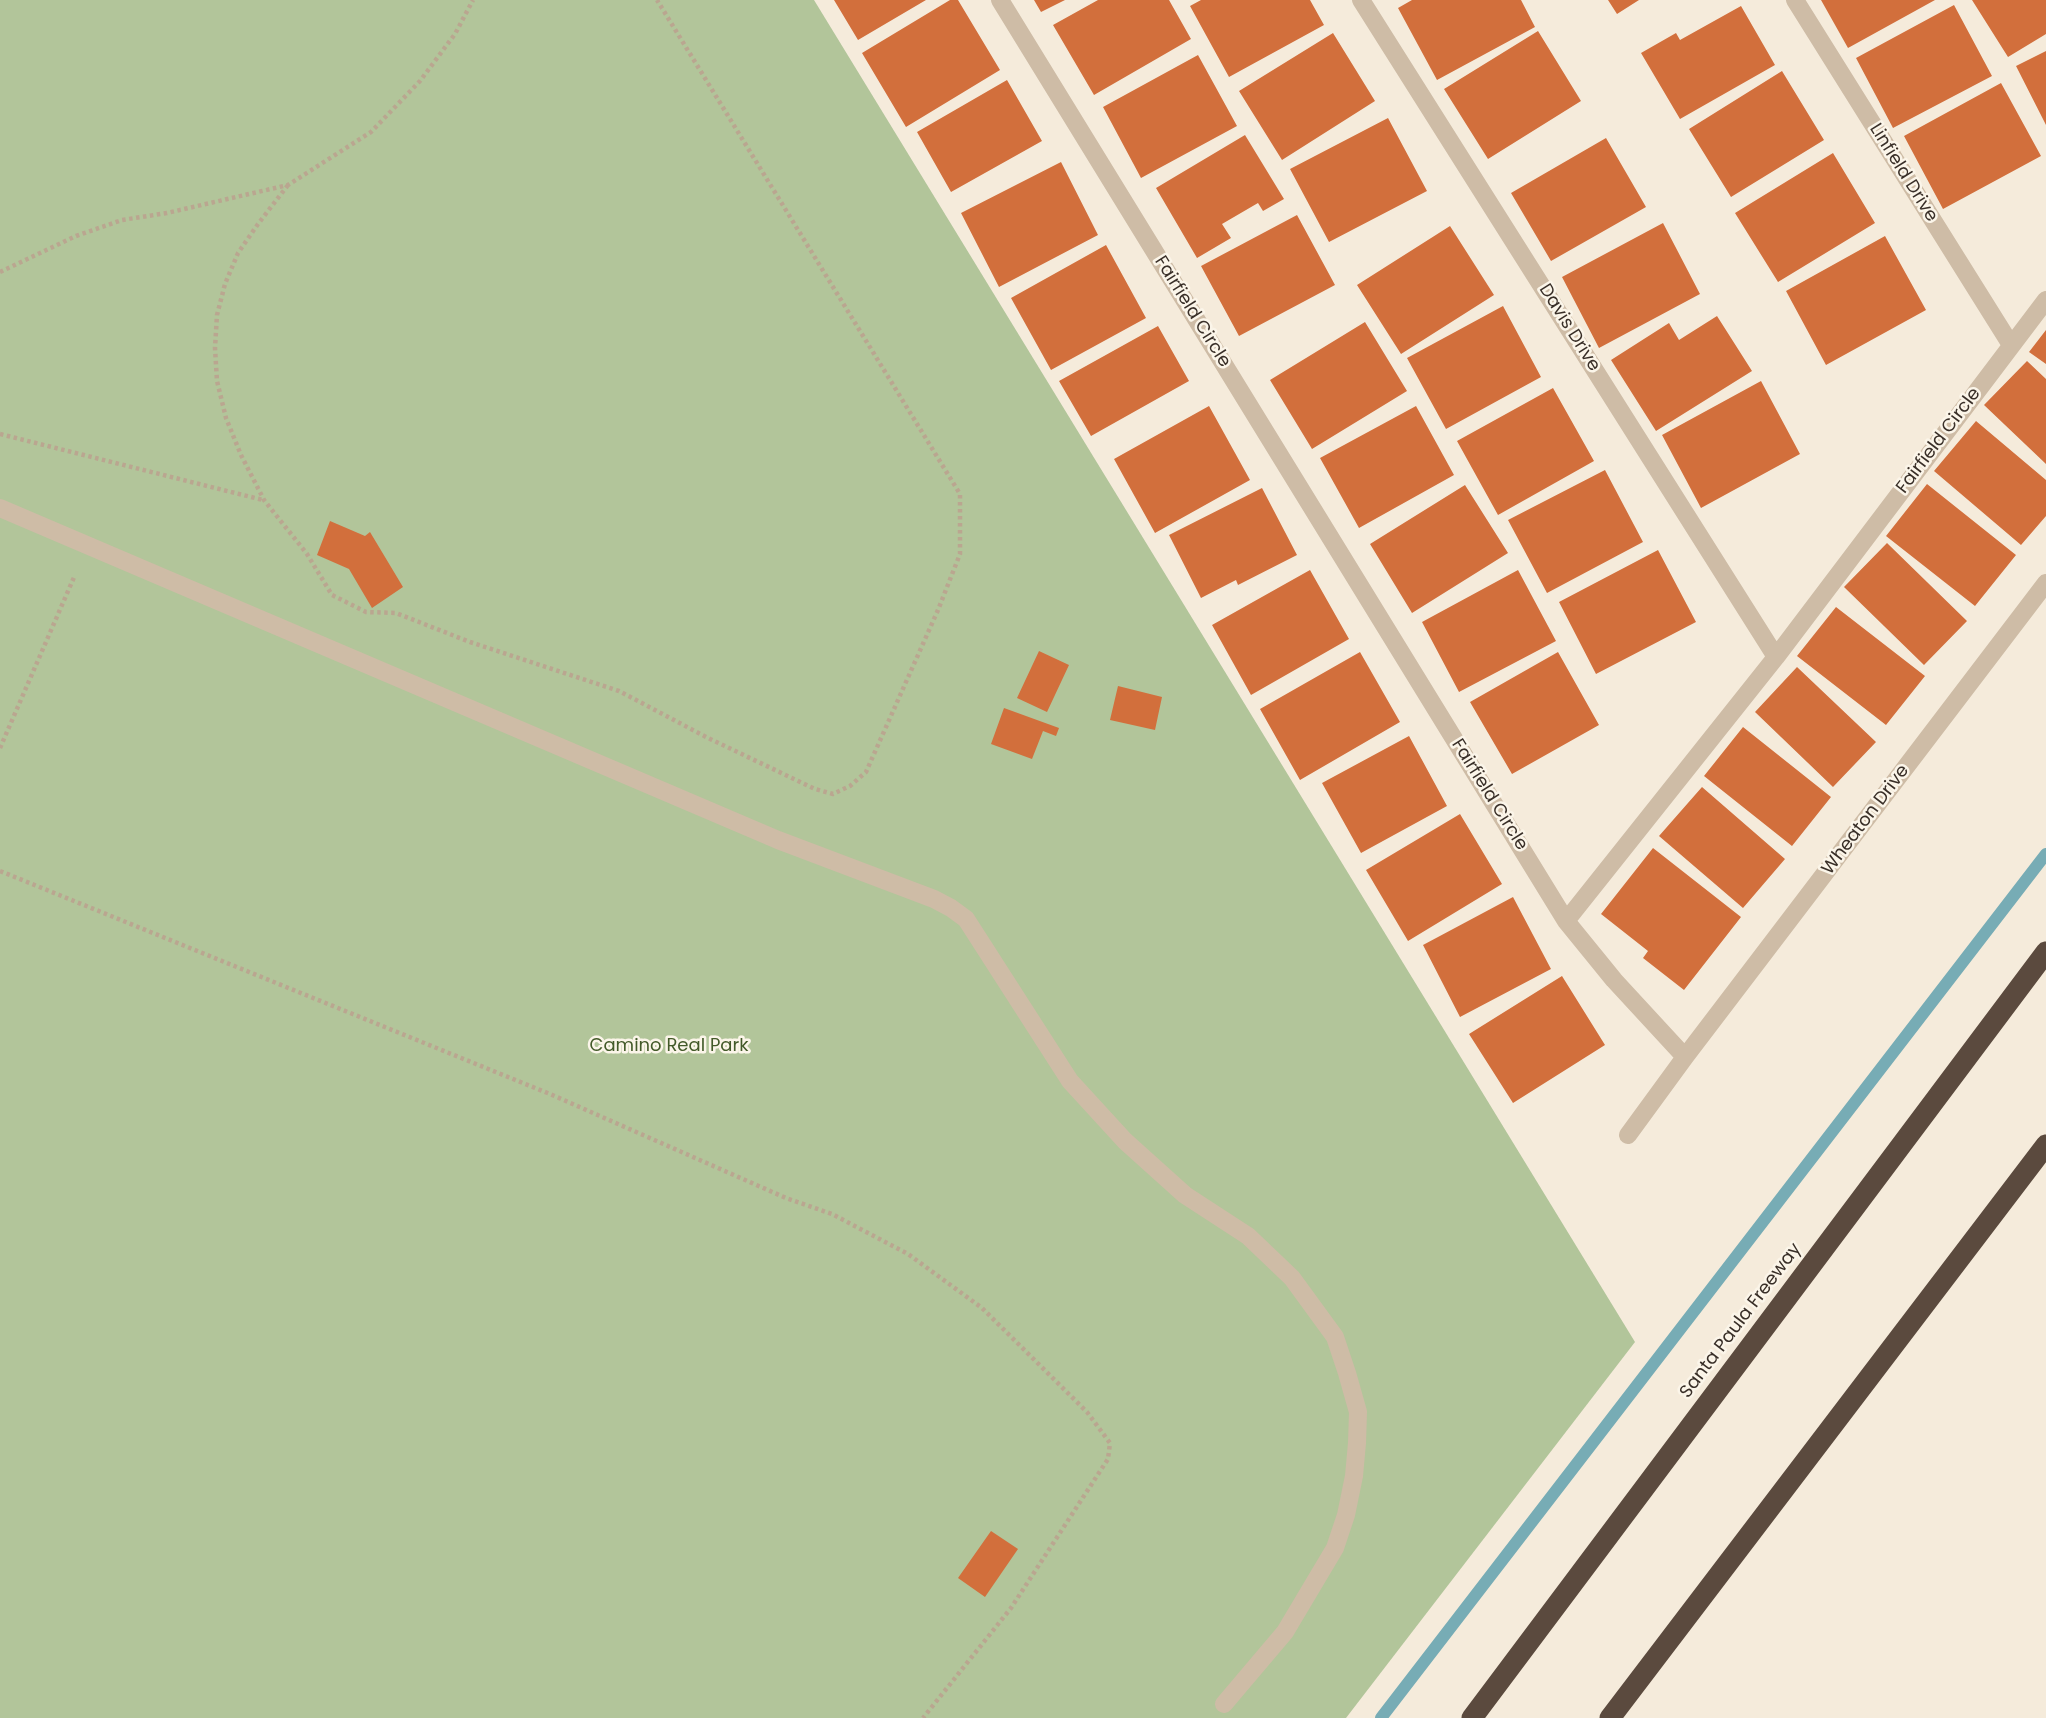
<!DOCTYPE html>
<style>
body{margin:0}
canvas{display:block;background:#f5ebdb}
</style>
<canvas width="2046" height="1718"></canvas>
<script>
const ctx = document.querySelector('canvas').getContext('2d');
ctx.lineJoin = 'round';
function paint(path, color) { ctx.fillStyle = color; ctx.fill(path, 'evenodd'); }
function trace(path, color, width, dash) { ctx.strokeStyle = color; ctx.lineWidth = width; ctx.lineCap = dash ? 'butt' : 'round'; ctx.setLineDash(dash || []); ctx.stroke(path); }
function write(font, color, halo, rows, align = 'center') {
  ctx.font = font + ' Poppins,sans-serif'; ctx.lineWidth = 5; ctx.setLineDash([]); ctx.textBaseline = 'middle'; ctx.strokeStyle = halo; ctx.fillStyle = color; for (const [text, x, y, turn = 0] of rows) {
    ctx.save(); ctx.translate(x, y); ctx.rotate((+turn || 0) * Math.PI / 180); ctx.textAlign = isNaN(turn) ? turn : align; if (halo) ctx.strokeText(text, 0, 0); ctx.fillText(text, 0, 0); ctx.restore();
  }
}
const green = new Path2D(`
 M0 0H814L1635 1342 1346 1718H0Z`);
const stream = new Path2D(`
 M1381 1718 2046 854`);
const building = new Path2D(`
 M834 0H926L858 40Z
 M950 0H958L1000 70 906 127 862 53Z
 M1034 0H1065L1041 12Z
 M1098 0H1169L1191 39 1094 95 1053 25Z
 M1201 0H1310L1324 25 1229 77 1190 6Z
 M1412 0H1521L1535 27 1437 80 1398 8Z
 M1608 0H1639L1617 14Z
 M1821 0H1935L1848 48Z
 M1972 0H2046V34L2008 57Z
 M1954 5 1992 76 1893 128 1856 58Z
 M1741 6 1775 65 1680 119 1641 53 1676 33 1680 40Z
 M1538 31 1581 101 1488 159 1444 89Z
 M1333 33 1375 101 1282 160 1239 91Z
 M2046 51V125L2016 66Z
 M1198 55 1237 126 1141 178 1103 107Z
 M1782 71 1824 140 1731 197 1689 129Z
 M1007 80 1042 141 951 192 917 132Z
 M2001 83 2041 156 1943 209 1904 136Z
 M1388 118 1427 191 1329 242 1290 169Z
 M1245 135 1284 199 1263 211 1258 203 1222 224 1231 238 1197 258 1156 188Z
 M1606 138 1646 207 1551 261 1511 193Z
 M1833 153 1875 223 1778 282 1735 213Z
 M1061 162 1098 235 999 287 961 213Z
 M1297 215 1335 285 1239 336 1201 266Z
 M1663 223 1700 294 1599 348 1562 277Z
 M1450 226 1494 295 1401 354 1357 285Z
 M1885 236 1926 310 1826 365 1786 291Z
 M1106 245 1146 318 1051 370 1011 298Z
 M1503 306 1541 377 1446 429 1407 358Z
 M1717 316 1752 371 1656 431 1611 360 1669 323 1679 340Z
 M1365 322 1407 391 1312 449 1270 380Z
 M1158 326 1189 381 1091 436 1059 381Z
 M2046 330V364L2029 352Z
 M2027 361 2046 379V464L1984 405Z
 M1761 381 1800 454 1701 508 1662 435Z
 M1553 388 1594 461 1498 515 1457 441Z
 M1209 406 1250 480 1155 533 1114 459Z
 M1416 406 1454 475 1359 528 1320 458Z
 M1976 421 2046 480V516L2021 545 1934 471Z
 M1605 470 1643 542 1547 593 1508 520Z
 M1927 484 2016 555 1975 606 1886 536Z
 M1465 485 1508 553 1412 613 1370 544Z
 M1262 488 1297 555 1238 585 1236 580 1201 598 1169 535Z
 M330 521 365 536 370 532 403 587 372 608 349 569 317 555Z
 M1887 543 1967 621 1924 665 1844 587Z
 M1658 550 1696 622 1596 674 1559 602Z
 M1310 570 1349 639 1251 695 1212 625Z
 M1518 570 1556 641 1459 692 1422 622Z
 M1836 607 1925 676 1886 725 1797 656Z
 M1039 651 1069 665 1047 712 1017 698Z
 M1360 652 1400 722 1300 780 1260 709Z
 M1558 652 1599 725 1512 774 1470 702Z
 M1797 667 1876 742 1833 787 1755 712Z
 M1118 686 1162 697 1155 730 1110 720Z
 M1004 708 1059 728 1056 736 1043 731 1032 759 991 744Z
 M1743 727 1831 797 1792 846 1704 776Z
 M1409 736 1447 806 1361 853 1322 783Z
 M1702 787 1785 859 1743 908 1659 836Z
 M1460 814 1502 884 1408 941 1366 870Z
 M1653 848 1741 917 1684 990 1643 958 1648 951 1601 914Z
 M1513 897 1551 969 1460 1017 1423 945Z
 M1562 976 1605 1045 1513 1103 1469 1034Z
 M991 1531 1018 1549 985 1597 958 1578Z`);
const path = new Path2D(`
 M288 185 258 224 238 253 225 284 217 315 215 348 217 381 226 418 241 455 264 500 307 554 332 595 366 612 396 613 470 642 619 691 708 738 815 789 833 794 850 786 866 772 938 610 960 554V494L657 0
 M0 272 76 236 122 220 167 213 288 185 371 132 420 81 455 34 473 0
 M0 434 263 500
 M0 748 75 575
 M0 871 550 1094 786 1198 832 1214 908 1254 982 1308 1087 1412 1110 1443 1108 1459 1011 1608 923 1718`);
const minor = new Path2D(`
 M1000 0 1566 921 1614 980 1685 1057
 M1361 0 1776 657
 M1795 0 2011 345
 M0 508 778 840 934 899 951 908 966 919 1070 1081 1125 1141 1185 1195 1248 1236 1292 1278 1335 1337 1347 1373 1358 1412 1357 1443 1354 1476 1346 1515 1335 1548 1285 1632 1224 1704
 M1566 921 1776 657 2046 300
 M1628 1135 1685 1057 2046 583`);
const highway = new Path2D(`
 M1472 1718 2046 952
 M1610 1718 2046 1145`);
const streetNames = [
 ["Linfield Drive",1903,173,58],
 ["Fairfield Circle",1192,312,58],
 ["Davis Drive",1569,328,58],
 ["Fairfield Circle",1939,441,-53],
 ["Fairfield Circle",1489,795,58],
 ["Wheaton Drive",1866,820,-53],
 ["Santa Paula Freeway",1741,1321,-53]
];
const parkNames = [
 ["Camino Real Park",669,1046]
];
paint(green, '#b2c59a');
trace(stream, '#77acb5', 12);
paint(building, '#d26f3c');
trace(path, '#baa690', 4.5, [3.5, 3.5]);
trace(minor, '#cebca6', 18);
trace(highway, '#5b4a3e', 21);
write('18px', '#392f28', '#fbf5e9', streetNames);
write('18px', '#435a29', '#fbf5e9', parkNames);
</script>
